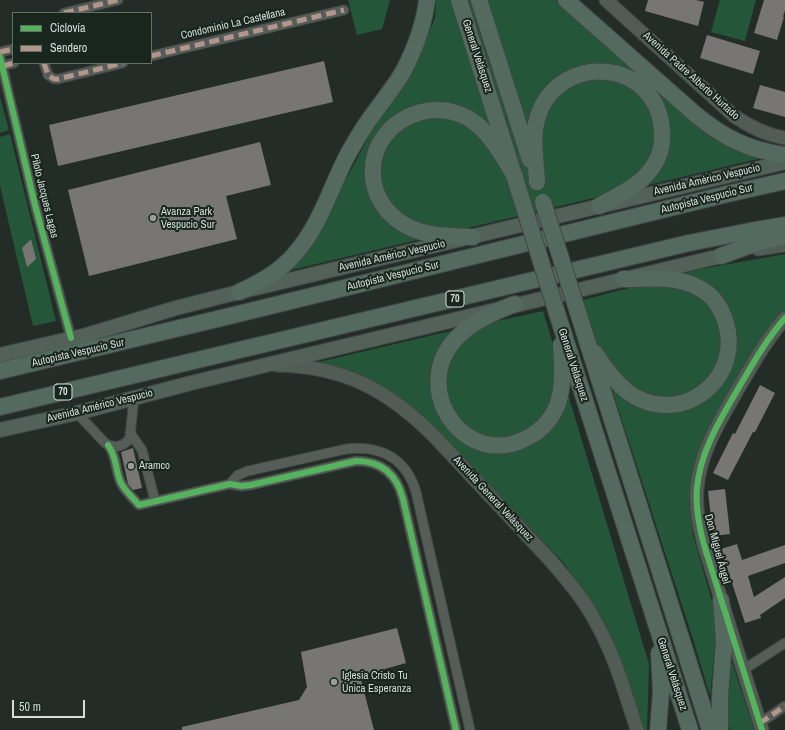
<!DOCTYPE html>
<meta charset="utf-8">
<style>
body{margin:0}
#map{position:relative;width:785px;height:730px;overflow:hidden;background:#242c27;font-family:"Archivo Narrow",sans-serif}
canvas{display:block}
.legend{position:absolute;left:12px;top:12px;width:140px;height:52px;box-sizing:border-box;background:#18261d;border:1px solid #636f67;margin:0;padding:5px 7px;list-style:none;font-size:12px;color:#d4ddd7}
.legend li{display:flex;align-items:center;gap:8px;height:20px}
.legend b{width:20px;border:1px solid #636f67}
.scale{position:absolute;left:12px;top:700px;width:73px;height:18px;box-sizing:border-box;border:2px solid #d4ddd7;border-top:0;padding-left:5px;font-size:12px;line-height:14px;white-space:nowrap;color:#d4ddd7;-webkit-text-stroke:3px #18261d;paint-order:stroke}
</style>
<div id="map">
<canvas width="785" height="730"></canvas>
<ul class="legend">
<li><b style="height:5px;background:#56b35d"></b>Ciclovía</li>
<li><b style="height:5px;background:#b2968c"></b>Sendero</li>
</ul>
<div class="scale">50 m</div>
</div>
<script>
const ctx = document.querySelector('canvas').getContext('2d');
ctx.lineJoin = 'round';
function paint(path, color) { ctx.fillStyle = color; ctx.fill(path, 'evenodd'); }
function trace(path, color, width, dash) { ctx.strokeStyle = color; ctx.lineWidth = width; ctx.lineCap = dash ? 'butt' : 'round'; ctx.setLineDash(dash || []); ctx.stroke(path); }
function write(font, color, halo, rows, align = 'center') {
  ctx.font = font + ' "Archivo Narrow",sans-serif'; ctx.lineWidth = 4; ctx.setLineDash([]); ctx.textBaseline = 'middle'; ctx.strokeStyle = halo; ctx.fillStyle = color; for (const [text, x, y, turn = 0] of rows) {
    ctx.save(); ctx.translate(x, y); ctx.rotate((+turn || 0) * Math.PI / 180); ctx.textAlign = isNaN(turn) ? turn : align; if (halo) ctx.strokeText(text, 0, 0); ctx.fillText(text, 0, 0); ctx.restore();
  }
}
const green = new Path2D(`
 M348 0H390L382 29 357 35Z
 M436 0H556L577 18 766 157 287 271 319 228 356 161 377 120 412 74 435 18Z
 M720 0H756L745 41 711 32Z
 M0 97 9 130 0 133Z
 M10 134 56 321 33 326 0 186V137Z
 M785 254V310L763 335 727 396 694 464 689 501 693 535 713 605 716 630 715 644 710 696 694 642 583 300 701 269Z
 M543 311 649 664 647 730H642L614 642 602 618 591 600 563 562 492 488 421 415 384 389 352 371 319 362 433 335Z
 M732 662 754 730H730L728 722 726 677Z`);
const building = new Path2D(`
 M648 0H696L704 2 698 26 645 11Z
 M764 0H785V10L783 17H784L777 40 754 33Z
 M707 35 760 51 753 74 700 58Z
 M324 61 333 102 58 166 49 125Z
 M760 85 785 92V117L753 108Z
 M260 142 271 185 226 196 237 239 89 276 68 190Z
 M31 239 36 259 27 267 22 248Z
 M760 385 775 393 755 432H753L728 480 713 473 733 433 735 434Z
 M133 448 142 488 133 490 128 484 121 452Z
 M725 489 730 534 713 536 708 491Z
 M737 544 742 560 785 545V563L748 576 754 597 785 577V598L760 615 761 618 745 623 721 549Z
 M397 628 406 663 360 676 374 730H182V727L299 700 307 687 301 652Z`);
const street = new Path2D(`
 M64 13 118 0
 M0 52 13 49
 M151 56 344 10
 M0 57 35 205 71 338
 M44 63 48 75 54 79H58L123 63
 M3 66 14 63
 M77 413 105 443C114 449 125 447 130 437L134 398
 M130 433 142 450 155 501
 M108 445C117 456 115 471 121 483 125 491 133 498 139 505L230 484 241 486 251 485 356 461C382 461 397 475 403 499L456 730
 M230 484 238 475 248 471 346 449C380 445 406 458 416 492L470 730
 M743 670 785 643
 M760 723 785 706`);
const secondary = new Path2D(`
 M606 0 734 116C750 127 766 135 785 138
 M758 249 785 245
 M276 365C344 366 388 390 435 437L552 562C567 580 583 598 594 619 614 653 625 692 637 730
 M762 730 704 545C699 526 695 507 697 488 700 452 720 420 738 389 752 365 766 340 785 318`);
const primary = new Path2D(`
 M0 355 87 335 176 308 239 292 785 162
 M0 430 77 413 191 383 721 256`);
const highway = new Path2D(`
 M459 0 524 207
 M479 0 530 160
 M566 0 695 114C724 138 748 150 785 155
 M537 182C536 161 531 137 538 116 560 50 660 59 662 133 663 147 658 161 649 172 636 188 616 196 599 206
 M473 237C456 236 438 237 422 232 357 214 356 130 421 112 437 108 453 110 468 118 489 130 502 156 515 176
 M721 256 759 242 785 236
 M239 292C260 283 279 272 294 255 320 226 330 189 347 156 352 147 357 138 363 129 375 110 391 92 403 72 415 49 424 25 427 0
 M515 304C493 312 469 323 453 342 411 393 467 470 527 438 565 418 564 383 561 345
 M576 306 710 730
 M556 310 690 730
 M595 353C604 367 615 382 628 392 681 431 749 376 723 315 718 303 709 292 697 287 674 275 647 279 623 279
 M0 371 238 314 727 194 785 181
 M0 407 689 243 750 231 785 225
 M658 730 661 692 659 653
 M720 730V696L724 640 721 600`);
const highwayBridge = new Path2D(`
 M543 202 576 306
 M524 207 556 310`);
const quiet = new Path2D(`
 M64 13 118 0
 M0 52 13 49
 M151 56 344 10
 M44 63 48 75 54 79H58L123 63
 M3 66 14 63
 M760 723 785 706`);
const cycleway = new Path2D(`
 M0 57 35 205 71 338
 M108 445C117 456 115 471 121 483 125 491 133 498 139 505L230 484 241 486 251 485 356 461C382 461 397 475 403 499L456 730
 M762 730 704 545C699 526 695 507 697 488 700 452 720 420 738 389 752 365 766 340 785 318`);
const markers = [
 [153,218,4,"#969f99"],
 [131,466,4,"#969f99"],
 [334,682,4,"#969f99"]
];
const shields = [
 [455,299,18],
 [63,392,18]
];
const shieldNames = [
 ["70",455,299],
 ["70",63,392]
];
const streetNames = [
 ["Condominio La Castellana",233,24,-13],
 ["General Velásquez",477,56,72],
 ["Avenida Padre Alberto Hurtado",691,76,42],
 ["Avenida Américo Vespucio",707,180,-13],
 ["Piloto Jacques Lagas",44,196,76],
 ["Autopista Vespucio Sur",707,199,-14],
 ["Avenida Américo Vespucio",392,256,-13],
 ["Autopista Vespucio Sur",393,276,-14],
 ["Autopista Vespucio Sur",78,353,-13],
 ["General Velásquez",573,365,72],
 ["Avenida Américo Vespucio",100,406,-14],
 ["Avenida General Velásquez",493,499,47],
 ["Don Miguel Ángel",717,549,75],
 ["General Velásquez",672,674,72]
];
const poiNames = [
 ["Avanza Park",161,212],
 ["Vespucio Sur",161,225],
 ["Aramco",139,466],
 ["Iglesia Cristo Tu",342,676],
 ["Única Esperanza",342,689]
];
paint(green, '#245739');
paint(building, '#777674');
trace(street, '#414844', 11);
trace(secondary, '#414844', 15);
trace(primary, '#414844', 16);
trace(highway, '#414844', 18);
trace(street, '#565c58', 9);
trace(secondary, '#515c55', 13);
trace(primary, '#536259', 14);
trace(highway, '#546a5e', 16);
trace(highwayBridge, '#414844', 18, []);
trace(highwayBridge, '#546a5e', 16);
trace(quiet, '#b2968c', 5, [10, 5]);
trace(cycleway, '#56b35d', 6);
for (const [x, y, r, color] of markers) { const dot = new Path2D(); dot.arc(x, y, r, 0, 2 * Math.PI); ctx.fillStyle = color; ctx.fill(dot); trace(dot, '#18261d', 1.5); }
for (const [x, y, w] of shields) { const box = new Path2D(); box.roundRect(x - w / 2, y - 8, w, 16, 3); ctx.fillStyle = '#18261d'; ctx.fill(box); trace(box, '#d4ddd7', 1); }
write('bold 10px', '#d4ddd7', null, shieldNames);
write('11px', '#d4ddd7', '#18261d', streetNames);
write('11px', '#d4ddd7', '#18261d', poiNames, 'left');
</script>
